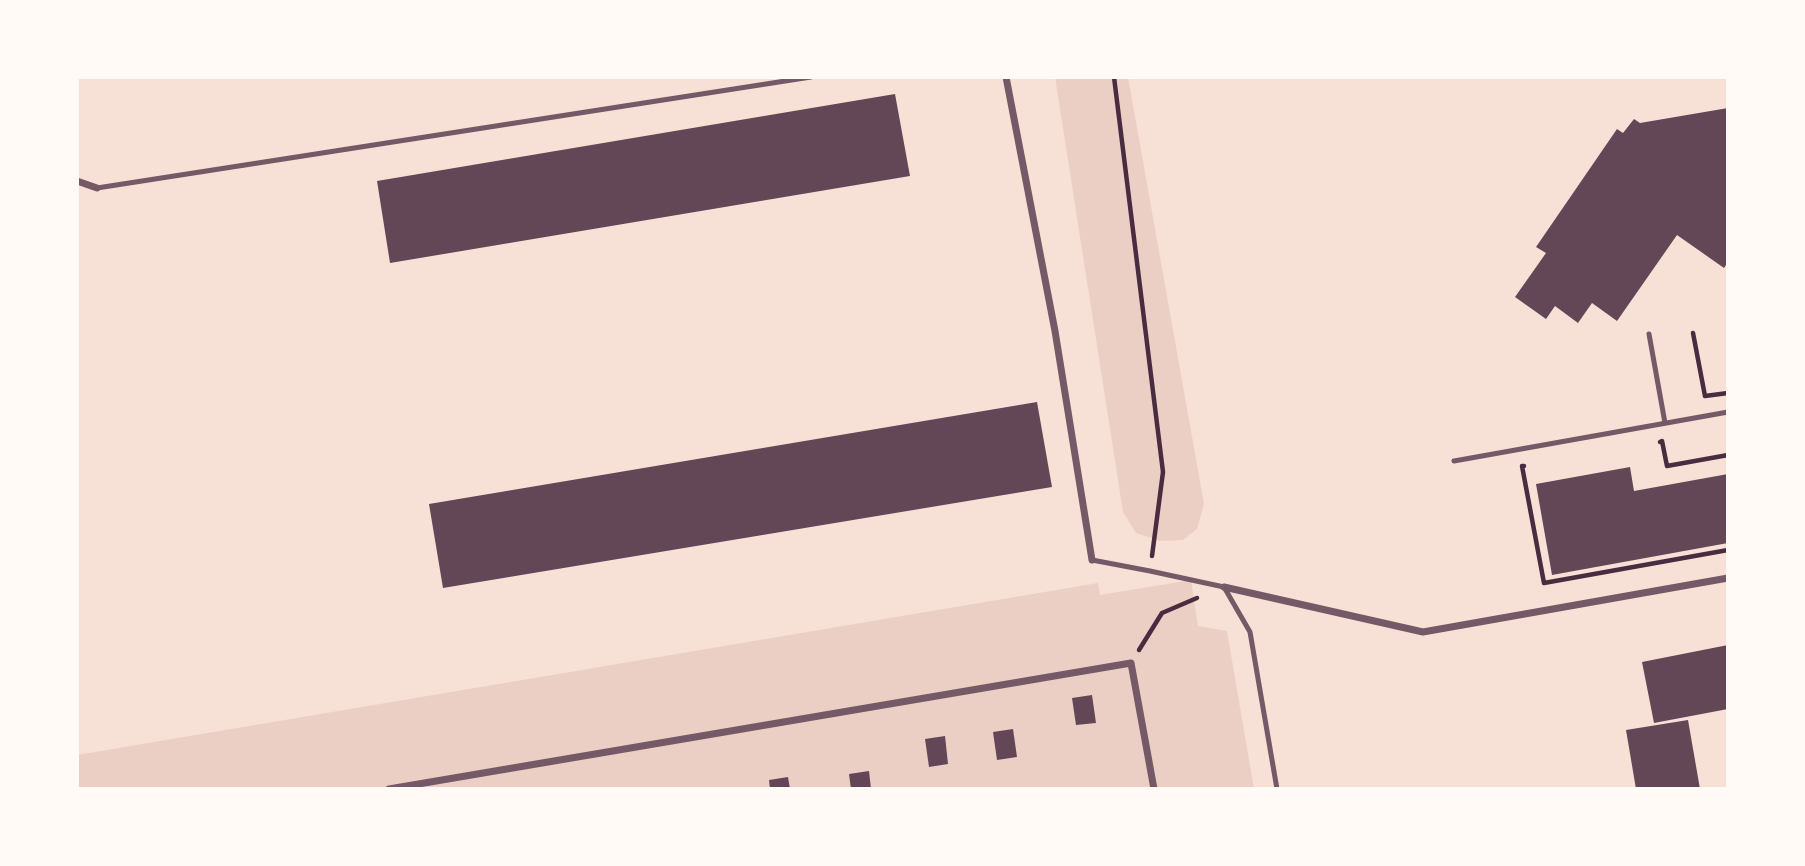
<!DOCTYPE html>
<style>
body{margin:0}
#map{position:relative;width:1805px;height:866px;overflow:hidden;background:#f7e1d7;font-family:Mulish,sans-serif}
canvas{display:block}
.frame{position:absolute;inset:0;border:79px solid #fffaf5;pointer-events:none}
</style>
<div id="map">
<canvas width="1805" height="866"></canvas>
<div class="frame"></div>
</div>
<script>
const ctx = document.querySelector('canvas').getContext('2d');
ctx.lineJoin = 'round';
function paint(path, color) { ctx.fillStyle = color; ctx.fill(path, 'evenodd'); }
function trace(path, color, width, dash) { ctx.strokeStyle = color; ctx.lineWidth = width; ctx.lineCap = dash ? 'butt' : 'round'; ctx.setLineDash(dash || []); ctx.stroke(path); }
const green = new Path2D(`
 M1055 77H1128L1204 504 1197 529 1183 540 1160 541 1136 533 1123 512Z
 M1191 580 1198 626 1227 631 1254 789H77V755L1098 583 1100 595Z`);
const building = new Path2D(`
 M895 94 910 176 390 263 377 181Z
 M1728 108V262L1724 268 1677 235 1617 321 1592 303 1578 323 1555 306 1546 319 1515 297 1546 253 1536 247 1617 129 1623 133 1634 119 1640 123Z
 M1037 402 1052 487 443 588 429 504Z
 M1630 467 1634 491 1728 474V543L1552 575 1536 484Z
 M1728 645V709L1654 723 1642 662Z
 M1092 695 1096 723 1076 725 1072 698Z
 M1688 720 1700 789H1636L1626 730Z
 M1013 729 1017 757 997 760 993 732Z
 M945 736 948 764 929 767 925 739Z
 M869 771 871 789H851L849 774Z
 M788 777 790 789H770L769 780Z`);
const path = new Path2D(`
 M1114 77 1163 472 1152 556
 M1693 333 1705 396 1728 393
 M1660 442 1662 441 1667 466 1728 455
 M1524 466H1522L1544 583 1728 550
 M1139 650 1162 613 1197 598`);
const service = new Path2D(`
 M97 188 811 77
 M1649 334 1665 423
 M1454 461 1728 412
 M1092 560 1150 571 1224 587 1250 632 1277 789`);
const minor = new Path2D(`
 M1006 77 1055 331 1092 560
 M77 181 97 188
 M1224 587 1423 632 1728 578
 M389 789 1131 663 1154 789`);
paint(green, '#ebcfc5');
paint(building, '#644757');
trace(path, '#4a2c40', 4.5);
trace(service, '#755966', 5);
trace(minor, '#755966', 7);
</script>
